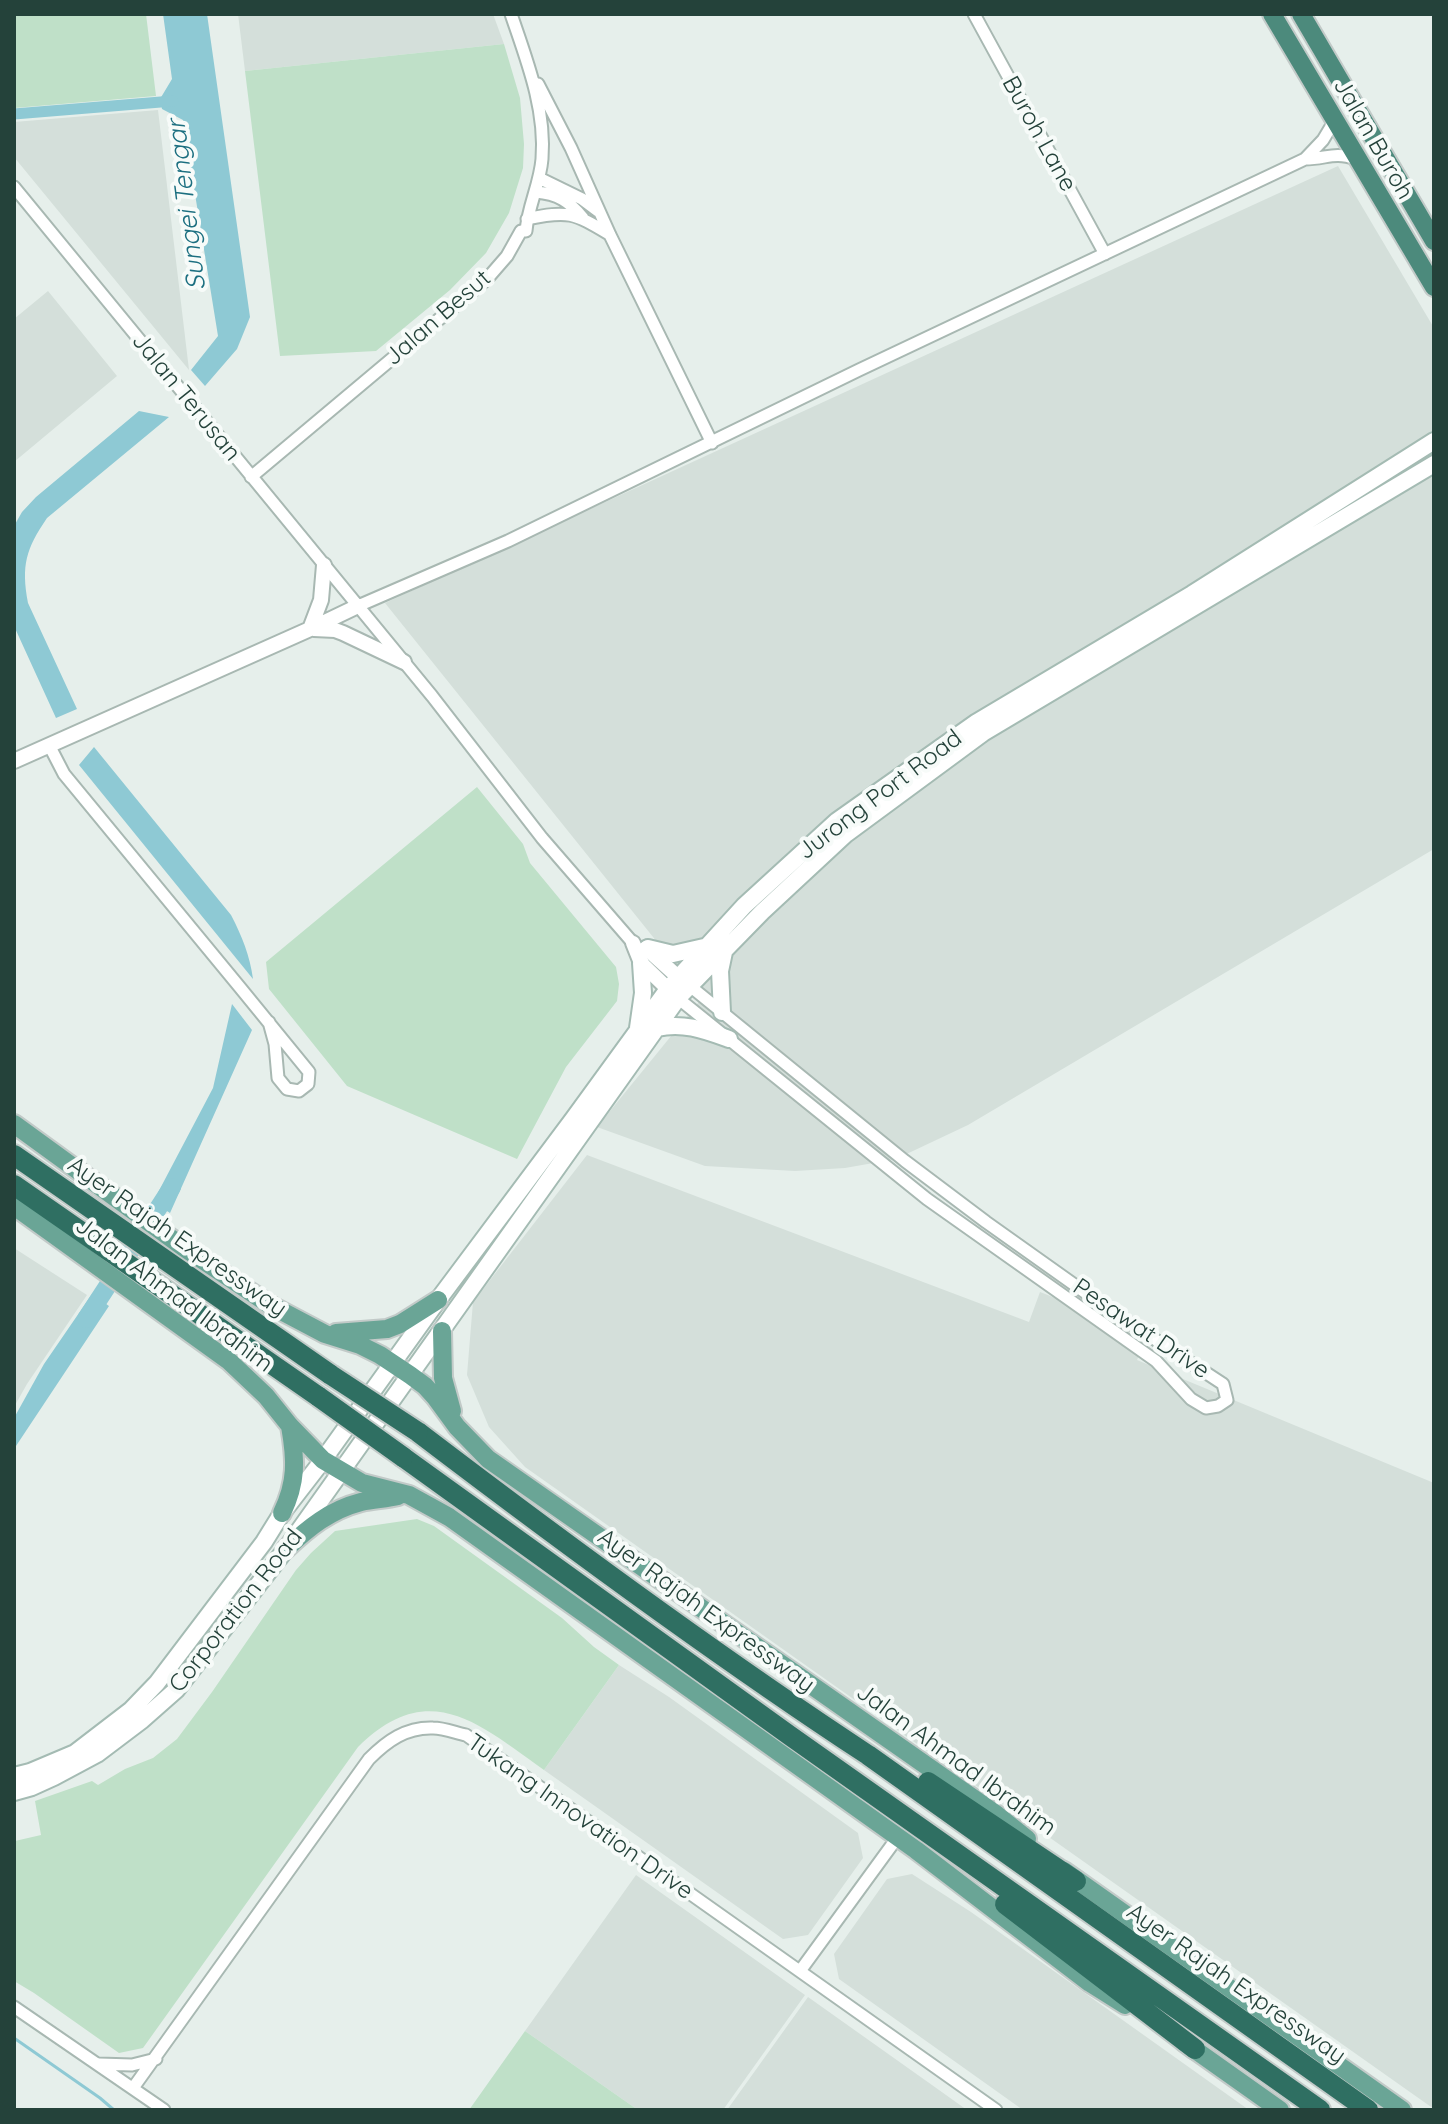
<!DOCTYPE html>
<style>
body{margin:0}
#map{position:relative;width:1448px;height:2124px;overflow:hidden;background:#e6efeb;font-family:Quicksand,sans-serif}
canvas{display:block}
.frame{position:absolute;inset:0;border:16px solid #24423a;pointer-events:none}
</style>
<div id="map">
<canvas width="1448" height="2124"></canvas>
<div class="frame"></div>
</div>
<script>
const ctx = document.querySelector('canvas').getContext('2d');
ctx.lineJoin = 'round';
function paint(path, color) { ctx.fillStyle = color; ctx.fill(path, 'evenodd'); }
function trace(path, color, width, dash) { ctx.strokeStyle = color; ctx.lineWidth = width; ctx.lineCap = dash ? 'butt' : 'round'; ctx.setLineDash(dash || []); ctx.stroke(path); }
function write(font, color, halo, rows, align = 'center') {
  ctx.font = font + ' Quicksand,sans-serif'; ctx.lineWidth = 8; ctx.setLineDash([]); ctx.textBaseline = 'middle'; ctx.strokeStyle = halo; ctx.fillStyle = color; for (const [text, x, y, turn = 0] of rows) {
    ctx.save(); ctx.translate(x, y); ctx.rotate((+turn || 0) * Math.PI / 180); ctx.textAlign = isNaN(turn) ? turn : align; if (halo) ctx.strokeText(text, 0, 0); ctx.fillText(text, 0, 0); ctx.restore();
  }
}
const built = new Path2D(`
 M238 14H493L504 44 245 71Z
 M158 110 189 370 14 157V122Z
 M1338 166 1434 328V849L968 1125 896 1159 845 1168 795 1171 705 1166 597 1127 702 998 385 603Z
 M48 291 117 376 14 462V319Z
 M587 1155 1029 1322 1040 1292 1148 1334 1137 1360 1434 1483V2109L525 1467 489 1427 467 1375 473 1302Z
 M14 1248 87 1295 27 1384 14 1407Z
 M619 1665 669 1697 858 1833 863 1858 808 1935 783 1939 544 1770Z
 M912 1874 971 1912 1249 2110H1023L839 1979 834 1954 887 1879Z
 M636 1875 805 1995 723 2110H638L525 2031Z
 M808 1997 939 2090 967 2110H727Z`);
const green = new Path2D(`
 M14 14H146L156 96 14 108Z
 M504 44 520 98 524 144 523 168 509 213 486 253 450 290 376 351 280 356 245 71Z
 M477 787 523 844 530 863 616 967 619 984 617 1001 566 1067 517 1159 347 1086 269 989 266 962Z
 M417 1519 434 1526 562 1618 594 1647 619 1665 544 1770C479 1724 429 1677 358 1747L143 2048 119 2053 34 1993 14 1981V1839L15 1841 41 1835 35 1801 92 1781 98 1785 125 1769 153 1758 177 1739 212 1692 296 1570 311 1553 335 1531Z
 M525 2031 638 2110H469Z`);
const water = new Path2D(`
 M163 14H207L250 317 237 349 205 386 191 370 218 336 183 120 162 109 160 99 172 79Z
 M139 411 169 417 47 518C26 549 21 565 28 603L77 709 56 718 14 626V526L22 512 36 497Z
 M94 747 231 915C242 936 250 956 253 979L79 765Z
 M232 1004 252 1030 170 1213 153 1202 213 1088Z
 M92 1294 109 1306 14 1449V1418L44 1364Z`);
const stream = new Path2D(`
 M14 2038 100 2098 114 2110`);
const canal = new Path2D(`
 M14 114 173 101`);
const river = new Path2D(`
 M86 1319 172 1187`);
const minor = new Path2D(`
 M974 14 1105 254
 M538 84 571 148 610 235 712 443
 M1305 159 1323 140 1335 120
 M539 178 582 199 598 211
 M14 187 432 696 542 838 633 943
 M536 192C558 194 569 201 583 218
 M527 219C568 210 574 213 609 234
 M251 477 487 279 507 256 521 231H526C528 206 540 184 542 159 546 109 527 61 511 14
 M358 606 508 541 859 370 1305 159C1327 159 1333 151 1356 159
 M49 745 64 774C145 873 228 972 309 1072L308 1084 299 1091 287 1089 278 1078 275 1044 269 1022
 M674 995 927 1199 1156 1361 1191 1399 1206 1408 1218 1406 1227 1400 1223 1384 1107 1308 986 1222 905 1161 685 982
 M800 1971 897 1838
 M14 2007 164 2110
 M99 2064 132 2065 156 2059
 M133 2088 369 1759C387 1741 406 1727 433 1728 444 1728 456 1733 466 1735L996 2110`);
const tertiary = new Path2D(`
 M310 629 321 600 324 565
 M314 629 335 630 343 633 404 662
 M14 761 310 629 358 606
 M633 943 641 963 668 989
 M646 948 678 977`);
const secondary = new Path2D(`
 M648 948 673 954 704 947
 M722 1012 720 971 724 952
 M638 1028 643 993 641 963
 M657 1028C683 1022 704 1030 729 1039
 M14 1776 30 1772 75 1753 131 1710 157 1683 264 1542 282 1513 323 1460 438 1300 574 1118 668 989 744 906 837 821 977 722 1192 594 1434 441
 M14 1792 32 1787 54 1777 97 1754 142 1720 176 1690 286 1549 678 998 762 912 846 834 983 733 1434 464`);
const primary = new Path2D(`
 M14 1124 183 1247 270 1305 325 1334 360 1345 380 1355 410 1375 425 1386 435 1397 457 1427 488 1459 997 1815 1027 1839
 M14 1206 229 1361 266 1396 290 1426 323 1460 362 1483 409 1495 449 1517 916 1850 1090 1983 1125 2005
 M442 1331 443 1378 452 1411
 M336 1333 387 1329 400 1324 438 1300
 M282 1513C297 1482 296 1460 290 1426
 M286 1549C308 1528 330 1510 361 1502 373 1499 386 1499 398 1496
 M1064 1871 1402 2110
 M1184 2042 1280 2110`);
const trunk = new Path2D(`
 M1272 14 1434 287
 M1301 14 1434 241`);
const motorway = new Path2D(`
 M14 1155 331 1375
 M14 1185 319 1397
 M418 1432C565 1544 714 1654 868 1755L1368 2110
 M403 1457 789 1735 1320 2110
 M928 1782 1076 1881
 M1005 1904 1195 2049`);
const motorwayBridge = new Path2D(`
 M331 1375 418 1432
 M319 1397 403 1457`);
const streetNames = [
 ["Buroh Lane",1039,134,61],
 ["Jalan Buroh",1373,139,60],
 ["Jalan Besut",438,318,-41],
 ["Jalan Terusan",186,397,51],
 ["Jurong Port Road",880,795,-37],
 ["Ayer Rajah Expressway",177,1237,35],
 ["Jalan Ahmad Ibrahim",174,1295,37],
 ["Pesawat Drive",1141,1329,34],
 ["Corporation Road",236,1611,-52],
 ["Ayer Rajah Expressway",706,1611,36],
 ["Jalan Ahmad Ibrahim",956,1760,36],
 ["Tukang Innovation Drive",580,1817,35],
 ["Ayer Rajah Expressway",1236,1984,35]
];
const waterNames = [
 ["Sungei Tengar",187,205,-97]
];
paint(built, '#d4dfda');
paint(green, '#bfe0c8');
paint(water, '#8ec9d4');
trace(stream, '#8ec9d4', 3);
trace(canal, '#8ec9d4', 11);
trace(river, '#8ec9d4', 18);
trace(minor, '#a8b8b2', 15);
trace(tertiary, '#a8b8b2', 18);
trace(secondary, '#a4bbb3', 20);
trace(primary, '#c2cac8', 22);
trace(trunk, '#c2cac8', 22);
trace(motorway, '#c2cac8', 24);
trace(minor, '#fff', 11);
trace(tertiary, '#fff', 14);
trace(secondary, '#fff', 16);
trace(primary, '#6aa596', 18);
trace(trunk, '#4c8a7c', 18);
trace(motorway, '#2f6f62', 20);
trace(motorwayBridge, '#c2cac8', 24, []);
trace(motorwayBridge, '#2f6f62', 20);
write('24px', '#24423a', '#f7fbf9', streetNames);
write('italic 26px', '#1c6f80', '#f7fbf9', waterNames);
</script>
